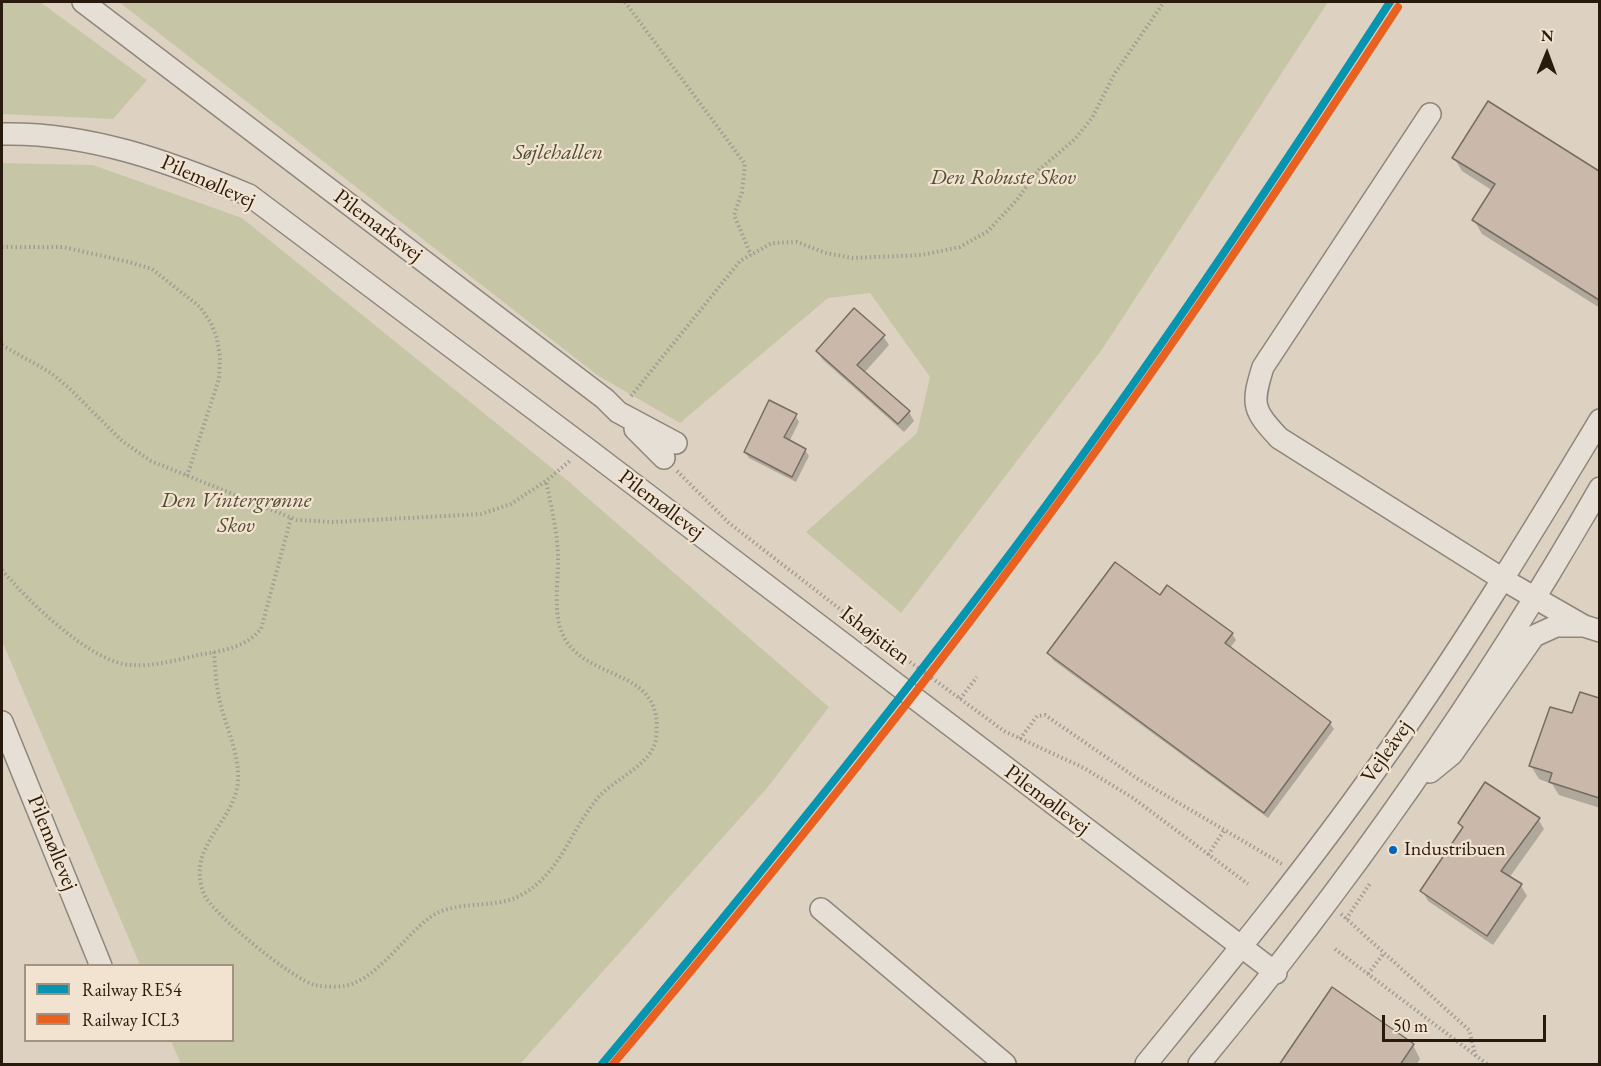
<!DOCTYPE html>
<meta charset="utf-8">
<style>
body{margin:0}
#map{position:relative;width:1601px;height:1066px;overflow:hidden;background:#ddd2c1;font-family:"EB Garamond",serif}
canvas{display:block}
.frame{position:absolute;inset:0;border:3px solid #281b0e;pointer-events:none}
.legend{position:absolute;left:24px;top:964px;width:210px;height:78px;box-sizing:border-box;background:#f1e3cf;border:2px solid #a19382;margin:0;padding:8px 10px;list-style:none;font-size:18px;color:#281b0e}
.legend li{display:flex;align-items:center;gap:12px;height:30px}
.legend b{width:30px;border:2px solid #a19382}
.north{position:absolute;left:1517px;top:24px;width:60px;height:60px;-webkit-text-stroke:4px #f1e3cf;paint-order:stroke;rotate:1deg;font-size:16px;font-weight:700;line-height:24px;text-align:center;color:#281b0e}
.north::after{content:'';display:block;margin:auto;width:21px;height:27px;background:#281b0e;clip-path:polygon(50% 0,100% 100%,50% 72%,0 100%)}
.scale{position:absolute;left:1382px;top:1015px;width:164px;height:27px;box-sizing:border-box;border:3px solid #281b0e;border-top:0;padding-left:8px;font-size:18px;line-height:21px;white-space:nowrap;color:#281b0e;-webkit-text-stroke:4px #f1e3cf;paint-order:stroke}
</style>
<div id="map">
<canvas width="1601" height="1066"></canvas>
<div class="frame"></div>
<ul class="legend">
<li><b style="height:8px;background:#0694b1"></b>Railway RE54</li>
<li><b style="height:8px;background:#e86121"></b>Railway ICL3</li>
</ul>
<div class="north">N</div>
<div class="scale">50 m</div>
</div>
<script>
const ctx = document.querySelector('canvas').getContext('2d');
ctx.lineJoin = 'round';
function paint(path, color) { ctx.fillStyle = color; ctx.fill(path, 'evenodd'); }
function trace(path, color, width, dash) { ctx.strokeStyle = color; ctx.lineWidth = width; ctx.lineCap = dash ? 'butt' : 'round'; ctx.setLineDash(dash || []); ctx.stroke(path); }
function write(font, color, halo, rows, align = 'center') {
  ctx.font = font + ' "EB Garamond",serif'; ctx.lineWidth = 4.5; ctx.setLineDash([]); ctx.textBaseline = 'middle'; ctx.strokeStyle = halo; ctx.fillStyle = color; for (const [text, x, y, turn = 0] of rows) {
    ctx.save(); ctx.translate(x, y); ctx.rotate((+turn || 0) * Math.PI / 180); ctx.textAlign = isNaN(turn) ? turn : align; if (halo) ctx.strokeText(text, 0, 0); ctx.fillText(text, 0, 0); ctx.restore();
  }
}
const green = new Path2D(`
 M2 2H40L147 80 113 119 2 114Z
 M119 2H1328L1103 348 901 613 806 532 917 433 930 377 870 293 828 298 680 423 597 375Z
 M2 163 93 165 242 218 568 481 829 707 767 788 520 1064H181L171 1041 232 1040V966L140 965 2 641Z`);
const shadow = new Path2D(`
 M1489 103 1600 173V308L1482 234 1474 220 1493 191 1462 171 1454 158Z
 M883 336 889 345 864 373 909 412 914 421 904 432 823 360 817 351Z
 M795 415 799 422 789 442 805 450 809 456 796 482 749 458 745 452Z
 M1232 634 1236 640 1230 648 1330 723 1334 729 1268 818 1053 660 1049 653Z
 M1581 694 1600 700V808L1559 795 1552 784 1539 779 1531 766 1573 715Z
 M1538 819 1544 829 1509 878 1521 886 1527 896 1493 945 1428 901 1422 891 1463 829 1460 823Z
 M1413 1045 1420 1059 1417 1064H1281Z`);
const building = new Path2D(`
 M1488 101 1599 171V300L1472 220 1495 184 1452 158Z
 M854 308 885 335 857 365 910 411 898 424 816 351Z
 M769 400 797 414 784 437 806 449 792 477 744 452Z
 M1115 562 1160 595 1167 585 1233 633 1225 643 1331 722 1264 813 1047 653Z
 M1580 692 1599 698V798L1549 782 1552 773 1529 766 1550 707 1572 713Z
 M1485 782 1540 818 1501 871 1522 884 1487 936 1420 891 1463 827 1458 823Z
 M1332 987 1414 1044 1400 1065H1279Z`);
const path = new Path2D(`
 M625 2 745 164 742 192 734 215 751 255
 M2 247H63L129 262 152 269 200 307 211 323 217 338 220 357 219 379 187 476
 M2 345 51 373 69 388 122 441 151 461 297 520 334 522 481 514 511 504 546 481 571 460
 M631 396 740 261 772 243 797 242 826 253 853 258 922 255 960 247 988 231 1016 201 1039 170 1075 139 1092 118 1115 73 1164 2
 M677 471 729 523 876 637 1004 731 1084 768 1133 798 1248 884
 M2 570C27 600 90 662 130 665 152 667 177 660 198 655 221 651 245 648 261 629L291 518
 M214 652C215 667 216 683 219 698 225 725 240 754 238 782 234 823 185 847 204 894 212 914 295 981 315 985 324 987 336 987 344 986 374 982 404 937 429 918 456 898 495 911 523 894 560 873 571 830 597 799 613 779 653 765 656 738 665 671 599 682 569 645 550 620 559 585 558 555 557 530 551 505 546 481
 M960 699 977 677
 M1020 739 1037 716 1045 715 1138 779 1282 864
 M1208 855 1225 829
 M1341 914 1469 1030 1476 1057
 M1346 919 1371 882
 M1335 949 1487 1064
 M1368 974 1384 953`);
const minor = new Path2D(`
 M83 2 605 399 618 412 676 443
 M1430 114 1263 367C1251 405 1253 410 1279 438L1504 580 1584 626 1600 631
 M2 134C89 132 170 162 249 195L586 448 1276 973
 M635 429 664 458
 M2 722 101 966
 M1430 772 1452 754 1534 636 1556 626H1583
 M821 909 1005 1064
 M1146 1064C1225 967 1305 870 1377 768 1457 656 1529 538 1600 420
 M1199 1064C1349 884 1483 692 1600 488`);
const rail1 = new Path2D(`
 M602 1064C743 896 881 725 1013 550 1146 372 1269 188 1390 2`);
const rail2 = new Path2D(`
 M613 1064C754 897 892 728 1022 552 1154 375 1277 192 1398 7`);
const markers = [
 [1393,850,5,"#0065bd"]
];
const busNames = [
 ["Industribuen",1404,850]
];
const parkNames = [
 ["Søjlehallen",558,153],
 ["Den Robuste Skov",1003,178],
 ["Den Vintergrønne",236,501],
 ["Skov",236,526]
];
const streetNames = [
 ["Pilemøllevej",208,182,24],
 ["Pilemarksvej",378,226,37],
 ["Pilemøllevej",661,505,37],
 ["Ishøjstien",875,636,37],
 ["Vejleåvej",1387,752,-55],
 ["Pilemøllevej",1047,800,37],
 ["Pilemøllevej",52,843,68]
];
paint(green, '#c6c6a6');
paint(shadow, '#0003');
paint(building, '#cab8ab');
trace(building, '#756d63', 1.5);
trace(minor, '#8e867b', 24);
trace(path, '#a29c94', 4, [1.5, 3]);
trace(minor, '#e5dfd6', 21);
trace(rail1, '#0694b1', 8);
trace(rail2, '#e86121', 8);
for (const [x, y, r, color] of markers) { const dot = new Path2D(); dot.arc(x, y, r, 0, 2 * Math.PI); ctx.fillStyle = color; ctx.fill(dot); trace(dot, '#f1e3cf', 2); }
write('20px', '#281b0e', '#f1e3cf', busNames, 'left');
write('italic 22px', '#524c35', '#f1e3cf', parkNames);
write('22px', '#281b0e', '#f1e3cf', streetNames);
</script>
